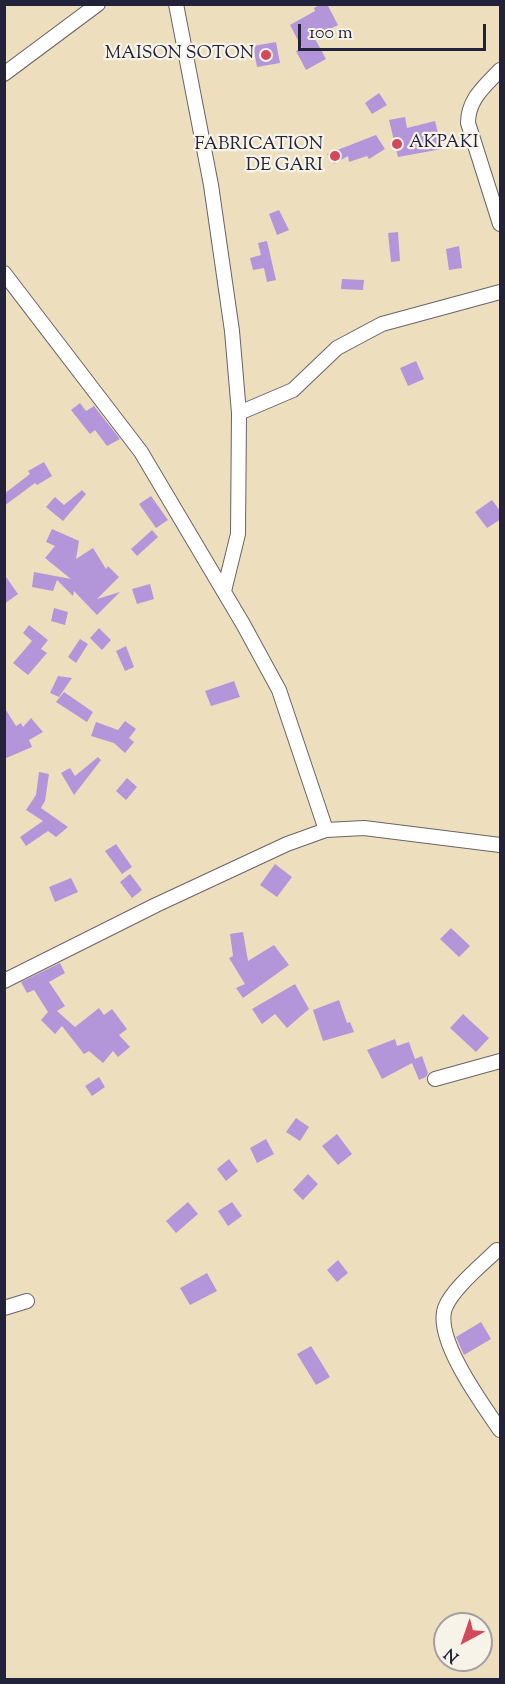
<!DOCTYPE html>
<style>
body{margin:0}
#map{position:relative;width:505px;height:1684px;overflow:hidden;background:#eddfbd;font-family:"Sorts Mill Goudy",serif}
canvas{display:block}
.frame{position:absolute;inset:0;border:6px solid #22223b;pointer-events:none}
.north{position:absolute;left:433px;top:1612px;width:60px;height:60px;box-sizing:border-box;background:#f7f3e8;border:2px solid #a29fa3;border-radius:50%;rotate:220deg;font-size:16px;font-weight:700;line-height:24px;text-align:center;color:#22223b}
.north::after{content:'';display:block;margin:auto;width:21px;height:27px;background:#d1495b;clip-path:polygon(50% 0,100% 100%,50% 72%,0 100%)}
.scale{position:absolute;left:298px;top:24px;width:188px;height:27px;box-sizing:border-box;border:3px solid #22223b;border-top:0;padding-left:8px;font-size:18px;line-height:21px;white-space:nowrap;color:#22223b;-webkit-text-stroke:4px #f7f3e8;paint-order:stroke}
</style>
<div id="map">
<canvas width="505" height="1684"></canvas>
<div class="frame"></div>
<div class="north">N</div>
<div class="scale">100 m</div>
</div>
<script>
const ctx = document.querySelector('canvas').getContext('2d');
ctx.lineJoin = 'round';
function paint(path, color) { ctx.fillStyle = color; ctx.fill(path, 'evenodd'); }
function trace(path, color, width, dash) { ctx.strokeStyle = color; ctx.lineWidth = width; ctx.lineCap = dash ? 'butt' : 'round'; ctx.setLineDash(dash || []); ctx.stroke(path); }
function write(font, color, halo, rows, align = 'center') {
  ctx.font = font + ' "Sorts Mill Goudy",serif'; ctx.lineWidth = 4.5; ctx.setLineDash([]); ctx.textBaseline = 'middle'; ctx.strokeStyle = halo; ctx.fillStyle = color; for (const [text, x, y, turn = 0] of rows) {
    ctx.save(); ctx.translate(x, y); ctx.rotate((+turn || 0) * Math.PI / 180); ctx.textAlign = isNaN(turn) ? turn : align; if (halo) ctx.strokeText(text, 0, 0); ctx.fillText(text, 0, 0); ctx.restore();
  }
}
const building = new Path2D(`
 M321 4H327L338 25 314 37 326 59 306 70 296 51 302 48 290 25 315 11 314 8Z
 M276 42 280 63 257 67 253 46Z
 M379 93 387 105 372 114 365 103Z
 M405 117 407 128 435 121 442 149 398 157 389 120Z
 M376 135 385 149 369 159 367 156 349 162 348 156 334 164 327 154Z
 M279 210 289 230 277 235 269 214Z
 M398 232 400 261 391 262 388 233Z
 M267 241 276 280 267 282 264 268 253 270 250 258 261 255 258 243Z
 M459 246 462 268 449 270 446 249Z
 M342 279 364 280 363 290 341 289Z
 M416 361 424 379 408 386 400 368Z
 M80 403 86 411 94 406 120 439 107 446 95 430 90 434 71 410Z
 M44 462 52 476 37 485 35 483 4 506V494L30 474 28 471Z
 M82 490 86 494 63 521 46 507 55 497 64 505Z
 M151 496 168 520 156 528 139 504Z
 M492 500 501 512V519L487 528 475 512Z
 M52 529 79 541 76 559 93 548 106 569 108 566 119 577 97 599 120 592 97 615 74 591 73 596 57 580 53 591 32 587 34 572 71 579 45 558 55 546 46 542Z
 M152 530 158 537 137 556 131 549Z
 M4 574 18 594 4 604Z
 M150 584 154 599 137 604 132 589Z
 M54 608 68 612 65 625 51 621Z
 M29 625 48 640 41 649 47 653 28 675 13 663 32 641 23 633Z
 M99 628 111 640 102 650 90 638Z
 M80 639 88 644 76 663 68 657Z
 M126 646 134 667 125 671 116 651Z
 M58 676 72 678 59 697 50 693Z
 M234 681 240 697 211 706 205 691Z
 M64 692 93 712 87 722 56 702Z
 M4 707 16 726 21 723 23 727 31 718 43 732 29 740 32 747 4 759Z
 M125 721 136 729 129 738 134 742 125 753 114 743 91 736 96 722 118 730Z
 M98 757 101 760 74 795 61 773 70 768 75 776Z
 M39 772 49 774 45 801 41 808 68 827 56 837 48 831 26 846 20 837 43 821 26 810 36 795Z
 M127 778 137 787 126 800 116 791Z
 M116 844 132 867 122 874 105 851Z
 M275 864 292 877 277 897 260 885Z
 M130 874 142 890 132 898 120 882Z
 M71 878 78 892 55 902 49 887Z
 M451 928 470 946 459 957 440 939Z
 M243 932 248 961 274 945 289 965 243 998 236 988 245 984 229 958 233 956 230 934Z
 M60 963 65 973 49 982 65 1006 57 1011 75 1027 99 1008 104 1015 112 1009 127 1029 119 1035 130 1047 118 1057 113 1051 103 1063 89 1051 84 1054 62 1026 55 1034 41 1020 48 1012 34 990 27 993 21 982Z
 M295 984 309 1009 287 1028 275 1014 262 1024 252 1009Z
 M339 1000 347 1023 350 1022 354 1032 323 1041 313 1010Z
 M463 1014 489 1038 476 1052 450 1028Z
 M395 1039 397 1046 409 1042 415 1059 422 1056 428 1073 426 1077 419 1080 412 1063 382 1079 367 1050Z
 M99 1077 105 1087 92 1096 85 1086Z
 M296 1118 309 1127 300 1141 286 1132Z
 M337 1134 352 1154 338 1165 322 1146Z
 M266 1139 274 1154 257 1163 250 1148Z
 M229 1159 238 1171 226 1181 217 1169Z
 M308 1174 318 1184 303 1200 293 1190Z
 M188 1202 198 1214 176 1233 166 1221Z
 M232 1202 242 1216 228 1226 218 1211Z
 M338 1260 348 1273 337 1282 327 1270Z
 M207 1273 217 1291 190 1305 180 1288Z
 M481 1322 491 1339 464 1355 456 1337Z
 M311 1346 330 1377 316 1385 297 1354Z`);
const minor = new Path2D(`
 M176 4 211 185 232 331 239 413 238 534 224 591
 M500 70C485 86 468 99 468 123L500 224
 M4 74 98 4
 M4 273 141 452 243 624 279 690 326 830
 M239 413 293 390 337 348 382 324 500 292
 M4 981 156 905 287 844 326 830 364 828 500 845
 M435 1079 500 1061
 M497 1250C483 1264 452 1289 445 1308 434 1339 483 1405 500 1430
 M4 1308 27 1301`);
const markers = [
 [266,55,6,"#d1495b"],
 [397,144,6,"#d1495b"],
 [335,156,6,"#d1495b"]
];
const poiNames = [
 ["MAISON SOTON",254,55],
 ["AKPAKI",409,144,"left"],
 ["FABRICATION",323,146],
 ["DE GARI",323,167]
];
paint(building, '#b395d9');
trace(minor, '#696468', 16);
trace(minor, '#fff', 14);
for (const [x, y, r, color] of markers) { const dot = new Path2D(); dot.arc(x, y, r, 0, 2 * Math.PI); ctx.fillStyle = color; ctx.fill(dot); trace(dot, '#f7f3e8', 2); }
write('18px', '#22223b', '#f7f3e8', poiNames, 'right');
</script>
